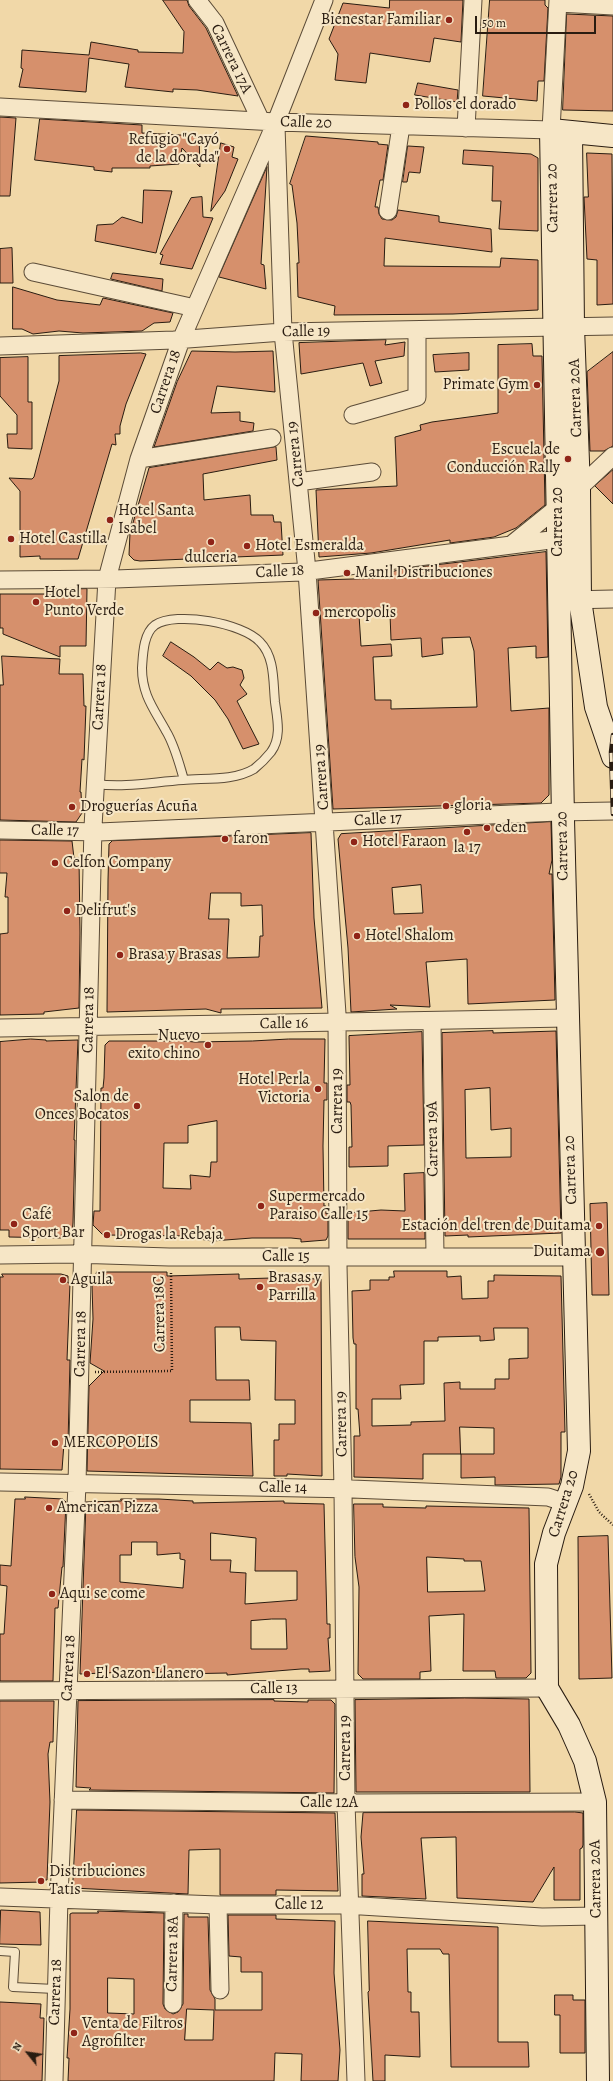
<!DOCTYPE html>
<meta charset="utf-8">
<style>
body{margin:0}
#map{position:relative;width:613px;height:2081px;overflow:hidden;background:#f1d8a8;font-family:Alegreya,serif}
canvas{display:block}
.north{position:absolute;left:8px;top:2033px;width:40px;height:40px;-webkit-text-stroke:3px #f6e6c6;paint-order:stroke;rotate:300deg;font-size:11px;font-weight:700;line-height:16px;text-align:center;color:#291c11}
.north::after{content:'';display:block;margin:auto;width:14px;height:18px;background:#291c11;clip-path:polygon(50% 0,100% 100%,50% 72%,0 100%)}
.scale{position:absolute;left:475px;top:16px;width:121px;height:18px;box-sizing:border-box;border:2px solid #291c11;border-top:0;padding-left:5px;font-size:12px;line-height:14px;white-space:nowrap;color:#291c11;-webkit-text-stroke:3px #f6e6c6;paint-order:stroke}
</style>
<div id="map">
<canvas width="613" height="2081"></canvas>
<div class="north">N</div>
<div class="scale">50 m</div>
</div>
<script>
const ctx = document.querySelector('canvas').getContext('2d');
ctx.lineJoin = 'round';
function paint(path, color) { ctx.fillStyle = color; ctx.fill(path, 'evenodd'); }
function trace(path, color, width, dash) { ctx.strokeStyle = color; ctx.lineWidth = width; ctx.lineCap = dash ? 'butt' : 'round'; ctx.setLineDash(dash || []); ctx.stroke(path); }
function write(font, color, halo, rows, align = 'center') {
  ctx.font = font + ' Alegreya,serif'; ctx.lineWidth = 4; ctx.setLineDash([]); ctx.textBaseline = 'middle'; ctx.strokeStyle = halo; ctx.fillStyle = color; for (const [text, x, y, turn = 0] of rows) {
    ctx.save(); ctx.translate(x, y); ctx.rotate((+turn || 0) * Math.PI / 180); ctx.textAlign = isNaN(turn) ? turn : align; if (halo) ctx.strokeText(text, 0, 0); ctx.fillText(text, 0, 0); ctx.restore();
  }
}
const building = new Path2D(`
 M163 0H187L189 6 206 28 238 96 197 90 173 89V92L125 87 129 64 89 58 86 92 19 87 23 69 21 68 22 50 89 55 91 42 138 50V52L183 53 184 32Z
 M390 0H463L461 42 434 38 430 62 370 53 366 83 335 80 338 54 329 39 343 3 389 8Z
 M490 0H545V5L548 8 544 81H538L537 101 483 96Z
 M567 14 613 16V111L563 110Z
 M418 83 458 90 457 102 415 95Z
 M0 117 16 118 10 196H0Z
 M40 119 142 125V133L199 136 200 167 182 148 179 164 150 166V168H112V172L94 170V167L35 160Z
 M306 136 378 142V144L388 145 383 180H380L375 207H378L379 214 382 219 392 220 396 217 398 210 439 216V222L491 229 492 252 385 238 384 266 500 267 501 258 538 260V310L453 314 334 315 335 306 298 297 297 263H299L297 223 292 185 290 184Z
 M221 143 234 147 232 157 238 159 225 191 211 211Z
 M408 146 424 147 420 173 409 172 407 182H403Z
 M464 150 531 154 538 158V231L499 229 501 201H492L493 166 463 164Z
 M587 153 612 154 613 304 597 305V260L587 259 584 197H588Z
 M267 167 261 264 264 265 266 289 219 277Z
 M144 190 172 191 156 253 95 241 97 225 113 224 122 217 142 223Z
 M202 197 203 217 213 218 192 269 160 264 163 255 160 254 191 198Z
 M12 248 13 283H0V249Z
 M113 273 163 279 162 291 111 279Z
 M13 287 57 300 100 305 103 298 173 313 170 322 154 323 142 331 83 333 59 331 33 334 22 329H13Z
 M386 340 385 345 405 342 404 356 375 361 382 383 370 386 363 363 301 374 299 343Z
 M532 344 533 356H542L545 505 516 528 494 537 450 543V540L371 553 319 557 316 490 397 486 395 437 421 430 420 425 432 422 498 413V345Z
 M192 351 235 352 273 351 275 392 217 386 211 413 240 412V421L254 423 253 431 154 447 177 382Z
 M613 352V446L604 451H590L587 372Z
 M141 353 146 354 126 404 120 426V434H115L116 445 112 444 78 559H40V556L20 557V491L9 478 32 479 34 477 59 381V356Z
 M469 353V370L435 372 433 355Z
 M28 357V402H32V449L8 448 7 434H17V415L0 396V358Z
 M276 447 277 460 203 474 204 500 250 495 251 515H273L274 522H281L283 555 140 561 134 560 129 555 130 533 149 468Z
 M613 470V504L595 486Z
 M546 552 548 657 536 658V646L508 648 511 711 549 708V795L541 803 333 809 318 580 388 578 387 573 402 569ZM390 614 391 640 421 638 422 657 443 654 442 638 470 637 474 651 477 707 391 709V700H375L373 657 392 656 391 644 361 646 359 615Z
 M87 589 86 646H60V657L3 634V628H0V594H54V590Z
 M171 642 194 657 210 670 218 662 227 668 233 667 242 670 244 678 240 685 247 694 237 701 259 744 243 749 228 719 215 700 191 676 163 656Z
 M2 656 60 659 59 674H83L84 706H86L84 760 82 759 80 792H81L82 813 76 822 0 820V685H3Z
 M551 822 552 860 549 874H552L555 1000 468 1004 467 959 426 962 430 1007 390 1005 397 1009 351 1012 348 948 338 839 341 834ZM421 885 423 913 394 914 392 888Z
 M311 833 314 918 322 1008 221 1009V1013L206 1009 107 1012 108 880 109 844 112 841ZM211 893H241V906L262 905 263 936H260L259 957 227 958 229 919H209Z
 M0 840 72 841 74 858H79L80 933 79 1008 44 1012V1014L0 1015V934L8 933V897H5L7 873H0Z
 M493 1031V1033L556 1031 561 1233 468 1237V1235L445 1236 442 1033ZM490 1088 491 1130 511 1128V1157L466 1158 465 1090Z
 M422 1032 424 1145 388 1146V1166L349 1167V1147H352L351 1105 350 1102H347V1085H350L349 1036Z
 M31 1039 46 1040V1041L78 1040 74 1140H75L73 1223 72 1233 62 1234V1238L9 1237V1230H0V1042Z
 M289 1039H325L324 1083H327V1100H324L323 1146 324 1206H326V1214L328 1213V1236L326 1240 301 1242V1239L291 1238H252L212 1241 193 1238V1236L103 1235 93 1225 94 1211H100L101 1088H103L104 1078 105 1045 109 1041H172V1040L195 1042 252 1041ZM217 1121V1162H211L210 1177 190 1175 191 1189 163 1188 164 1143H188V1126Z
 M424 1173 425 1239H348V1213L381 1210 405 1211 404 1174Z
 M607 1203 609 1295H592L590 1204Z
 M394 1271H447V1277L461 1276 462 1299 488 1298V1281H494V1275L561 1276 565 1432H561V1477L559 1484 495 1485V1477L461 1478V1454H423V1479L354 1477V1436H360L358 1409H356V1344H354L353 1338 352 1291 370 1290V1280H389V1277H394ZM494 1328H528V1358L509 1359V1379H495V1389H460V1382L444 1383 445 1421 411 1422V1425L372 1426V1399H401L400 1385 424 1384V1341H438V1337L480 1336V1341L494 1340ZM460 1427 494 1428V1454H461Z
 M97 1272H167V1276L239 1274V1279L271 1278 321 1279 322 1476 287 1474V1476H274V1440H279V1424H295V1400H275L276 1341 241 1340 240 1327H215L216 1380H249L250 1400H190V1422L251 1423 253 1476 87 1471 89 1386 104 1371 90 1363 93 1319 92 1285Z
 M2 1274H61L68 1276V1283H70L67 1360H70L68 1444 64 1443 62 1470 0 1469V1277H3Z
 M25 1497 63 1499 66 1502 63 1567H62L58 1608H55L53 1681H0V1634H4L7 1586 0 1585V1565L11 1566 15 1499H25Z
 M121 1499H159L193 1501V1503L284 1501V1503L324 1504 327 1624H330V1638H328L330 1671 309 1672V1669H301L227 1675V1673L177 1674V1671L127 1674V1672L80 1674 86 1502 121 1501ZM211 1533 256 1538 255 1571H297V1600L245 1604 246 1573 230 1572 231 1560H211ZM132 1542H157V1555L180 1553V1559L185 1560 183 1588 120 1582V1555H131ZM272 1619H286L287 1649H251V1621Z
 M354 1504H383V1507L426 1508V1506L529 1508 531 1673 526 1678H496L495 1671H463L464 1614 429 1616 431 1671 420 1672V1679H363L358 1674 359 1587 355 1557ZM427 1557 464 1559V1561H481L485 1591 428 1592Z
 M608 1536 612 1678 579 1679 578 1537Z
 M465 1698 529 1699 530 1792H356L355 1700Z
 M274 1700V1701L308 1702V1700H331L335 1704 334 1793 89 1790 91 1788 76 1787 78 1701Z
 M0 1701H54L53 1742H50L48 1754 50 1802 47 1880H45L44 1882 0 1883Z
 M77 1810 335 1813 338 1891 276 1890V1895H220V1849L189 1850 188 1894 73 1888Z
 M575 1812 583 1813V1845L582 1848 580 1849V1900H554V1867L533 1902 457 1898 456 1837 421 1838 426 1899 362 1896V1874H364L361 1837 363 1813Z
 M1 1910 40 1912 41 1945 0 1944Z
 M98 1911 164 1913 163 2004 165 2009 173 2014 178 2012 183 2004 184 1914H188V1917H208L210 1990 215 1999V2010H262V1972H241V1957L229 1956 228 1915H276V1919L335 1921 334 1973 340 2050 338 2081H301L302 2054 275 2053 274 2081H68L69 2058H67L70 2009V1914L72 1913H98ZM108 1978 134 1979V2014L108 2013ZM187 2009 214 2010 213 2040H185Z
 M368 1921 498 1927V2042H528L529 2067H451L449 1954H443L440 1949H407L408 1992H411V2012H419L420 2057 385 2055V2081H373L368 1992 369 1991Z
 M555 1995H573V2000H585V2053H560V2015H555Z
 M0 2002 41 2004 40 2018H44L42 2081H0Z`);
const path = new Path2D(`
 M95 1372 172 1371 171 1273
 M589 1494 599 1512 613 1525`);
const lane = new Path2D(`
 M96 784C125 788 153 782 183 780 205 778 234 781 254 769 259 765 267 757 271 752 282 737 277 718 275 702 273 682 275 657 260 642 243 623 176 611 155 625 143 634 143 655 142 668 142 695 154 709 166 731 175 746 179 763 184 780
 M0 1951 15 1952 13 1987 55 1989`);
const street = new Path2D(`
 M197 0 215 23 261 121
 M558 3 613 6
 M0 107 276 122 551 130 558 0
 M276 126 283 332 307 571 337 1014 338 1265 343 1489 346 1803 356 2081
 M466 128 473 0
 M388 211 401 126
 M33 272 195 308
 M0 346 174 340 283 332 613 326
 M353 415 417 397V330
 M139 459 272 438
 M298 482 372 472
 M511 545 563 503 613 456
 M0 580 115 579 302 572 558 539
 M567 600 613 599
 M0 830 99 832 558 812 613 811
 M432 1021 435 1257
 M0 1028 567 1018
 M0 1255 73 1254 169 1257H572
 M0 1482 352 1489 548 1497 566 1503
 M0 1691 547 1688
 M63 1800 352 1803 595 1802
 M0 1897 218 1905H345L542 1917 597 1916
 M218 1905 220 1990
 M173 2004 174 1903
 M54 2081 59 1898 77 1484 93 827 107 579 139 459 181 340 276 122 324 0`);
const secondary = new Path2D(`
 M571 132 573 327 579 489 580 600 596 707 613 757
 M598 2081 595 1802 585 1761 569 1725 547 1688 546 1564 554 1533 572 1486 579 1451 563 819 551 130 613 136`);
const rail = new Path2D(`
 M613 735 611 752 613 814`);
const markers = [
 [449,20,4,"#8f2418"],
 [406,105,4,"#8f2418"],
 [227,149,4,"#8f2418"],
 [537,385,4,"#8f2418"],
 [568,459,4,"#8f2418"],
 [110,520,4,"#8f2418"],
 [11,539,4,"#8f2418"],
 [211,542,4,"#8f2418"],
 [247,546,4,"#8f2418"],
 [347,573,4,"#8f2418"],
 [36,602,4,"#8f2418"],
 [316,613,4,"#8f2418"],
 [446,806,4,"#8f2418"],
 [72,807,4,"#8f2418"],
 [487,828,4,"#8f2418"],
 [467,832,4,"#8f2418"],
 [225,839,4,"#8f2418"],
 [354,842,4,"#8f2418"],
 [55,863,4,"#8f2418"],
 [67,911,4,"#8f2418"],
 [357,936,4,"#8f2418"],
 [120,955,4,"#8f2418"],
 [208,1045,4,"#8f2418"],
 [318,1089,4,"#8f2418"],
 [137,1106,4,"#8f2418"],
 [261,1206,4,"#8f2418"],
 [14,1224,4,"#8f2418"],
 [599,1226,4,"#8f2418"],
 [107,1235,4,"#8f2418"],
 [600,1252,5,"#8f2418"],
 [63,1280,4,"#8f2418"],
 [260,1287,4,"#8f2418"],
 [55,1443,4,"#8f2418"],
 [49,1508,4,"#8f2418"],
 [52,1594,4,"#8f2418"],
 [87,1674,4,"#8f2418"],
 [41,1881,4,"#8f2418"],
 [74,2033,4,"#8f2418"]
];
const poiNames = [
 ["Bienestar Familiar",441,20,"right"],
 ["Pollos el dorado",414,105],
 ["Refugio \"Cayó",219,140,"right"],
 ["de la dorada\"",219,158,"right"],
 ["Primate Gym",529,385,"right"],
 ["Escuela de",560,450,"right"],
 ["Conducción Rally",560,468,"right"],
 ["Hotel Santa",118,511],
 ["Isabel",118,529],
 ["Hotel Castilla",19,539],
 ["Hotel Esmeralda",255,546],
 ["dulceria",211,558,"center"],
 ["Manil Distribuciones",355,573],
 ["Hotel",44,593],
 ["Punto Verde",44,611],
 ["mercopolis",324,613],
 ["gloria",454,806],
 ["Droguerías Acuña",80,807],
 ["eden",495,828],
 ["faron",233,839],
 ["Hotel Faraon",362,842],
 ["la 17",467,848,"center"],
 ["Celfon Company",63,863],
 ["Delifrut's",75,911],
 ["Hotel Shalom",365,936],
 ["Brasa y Brasas",128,955],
 ["Nuevo",200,1036,"right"],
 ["exito chino",200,1054,"right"],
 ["Hotel Perla",310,1080,"right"],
 ["Victoria",310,1098,"right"],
 ["Salon de",129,1097,"right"],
 ["Onces Bocatos",129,1115,"right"],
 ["Supermercado",269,1197],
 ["Paraiso Calle 15",269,1215],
 ["Café",22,1215],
 ["Sport Bar",22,1233],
 ["Estación del tren de Duitama",591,1226,"right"],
 ["Drogas la Rebaja",115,1235],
 ["Duitama",591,1252,"right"],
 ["Brasas y",268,1278],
 ["Parrilla",268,1296],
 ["Aguila",71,1280],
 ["MERCOPOLIS",63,1443],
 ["American Pizza",57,1508],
 ["Aqui se come",60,1594],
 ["El Sazon Llanero",95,1674],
 ["Distribuciones",49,1872],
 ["Tatis",49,1890],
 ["Venta de Filtros",82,2024],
 ["Agrofilter",82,2042]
];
const streetNames = [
 ["Carrera 17A",231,59,64],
 ["Calle 20",306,123,2],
 ["Carrera 20",553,198,-91],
 ["Calle 19",306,332,-1],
 ["Carrera 18",166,382,-71],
 ["Carrera 20A",576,398,-92],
 ["Carrera 19",296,454,-96],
 ["Carrera 20",558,522,-90],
 ["Calle 18",280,572,-3],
 ["Carrera 18",100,697,-87],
 ["Carrera 19",322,777,-94],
 ["Calle 17",378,820,-3],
 ["Calle 17",55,831,1],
 ["Carrera 20",563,846,-91],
 ["Carrera 18",89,1020,-89],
 ["Calle 16",284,1024,-1],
 ["Carrera 19",338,1101,-90],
 ["Carrera 19A",433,1139,-91],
 ["Carrera 20",571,1170,-92],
 ["Calle 15",286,1257],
 ["Carrera 18C",160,1314,-91],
 ["Carrera 18",81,1344,-89],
 ["Carrera 19",342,1424,-91],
 ["Calle 14",283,1488,1],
 ["Carrera 20",564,1504,-73],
 ["Carrera 18",69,1668,-87],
 ["Calle 13",274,1689,-1],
 ["Carrera 19",346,1748,-90],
 ["Calle 12A",329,1803],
 ["Carrera 20A",596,1879,-91],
 ["Calle 12",299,1905],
 ["Carrera 18A",173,1954,-89],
 ["Carrera 18",56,1992,-88]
];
paint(building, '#d6906c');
trace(building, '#291c11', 1);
trace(lane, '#5b4b37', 10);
trace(street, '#5b4b37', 19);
trace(secondary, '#291c11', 24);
trace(path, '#291c11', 2.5, [1, 2]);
trace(lane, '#f6e6c6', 8);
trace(street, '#f6e6c6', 17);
trace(secondary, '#f6e6c6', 22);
trace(rail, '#291c11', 4.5);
trace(rail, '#f6e6c6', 3, [9]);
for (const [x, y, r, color] of markers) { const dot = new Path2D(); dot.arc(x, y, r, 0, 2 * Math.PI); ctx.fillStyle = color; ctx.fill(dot); trace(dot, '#f6e6c6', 1.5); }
write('16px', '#291c11', '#f6e6c6', poiNames, 'left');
write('16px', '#291c11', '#f6e6c6', streetNames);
</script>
